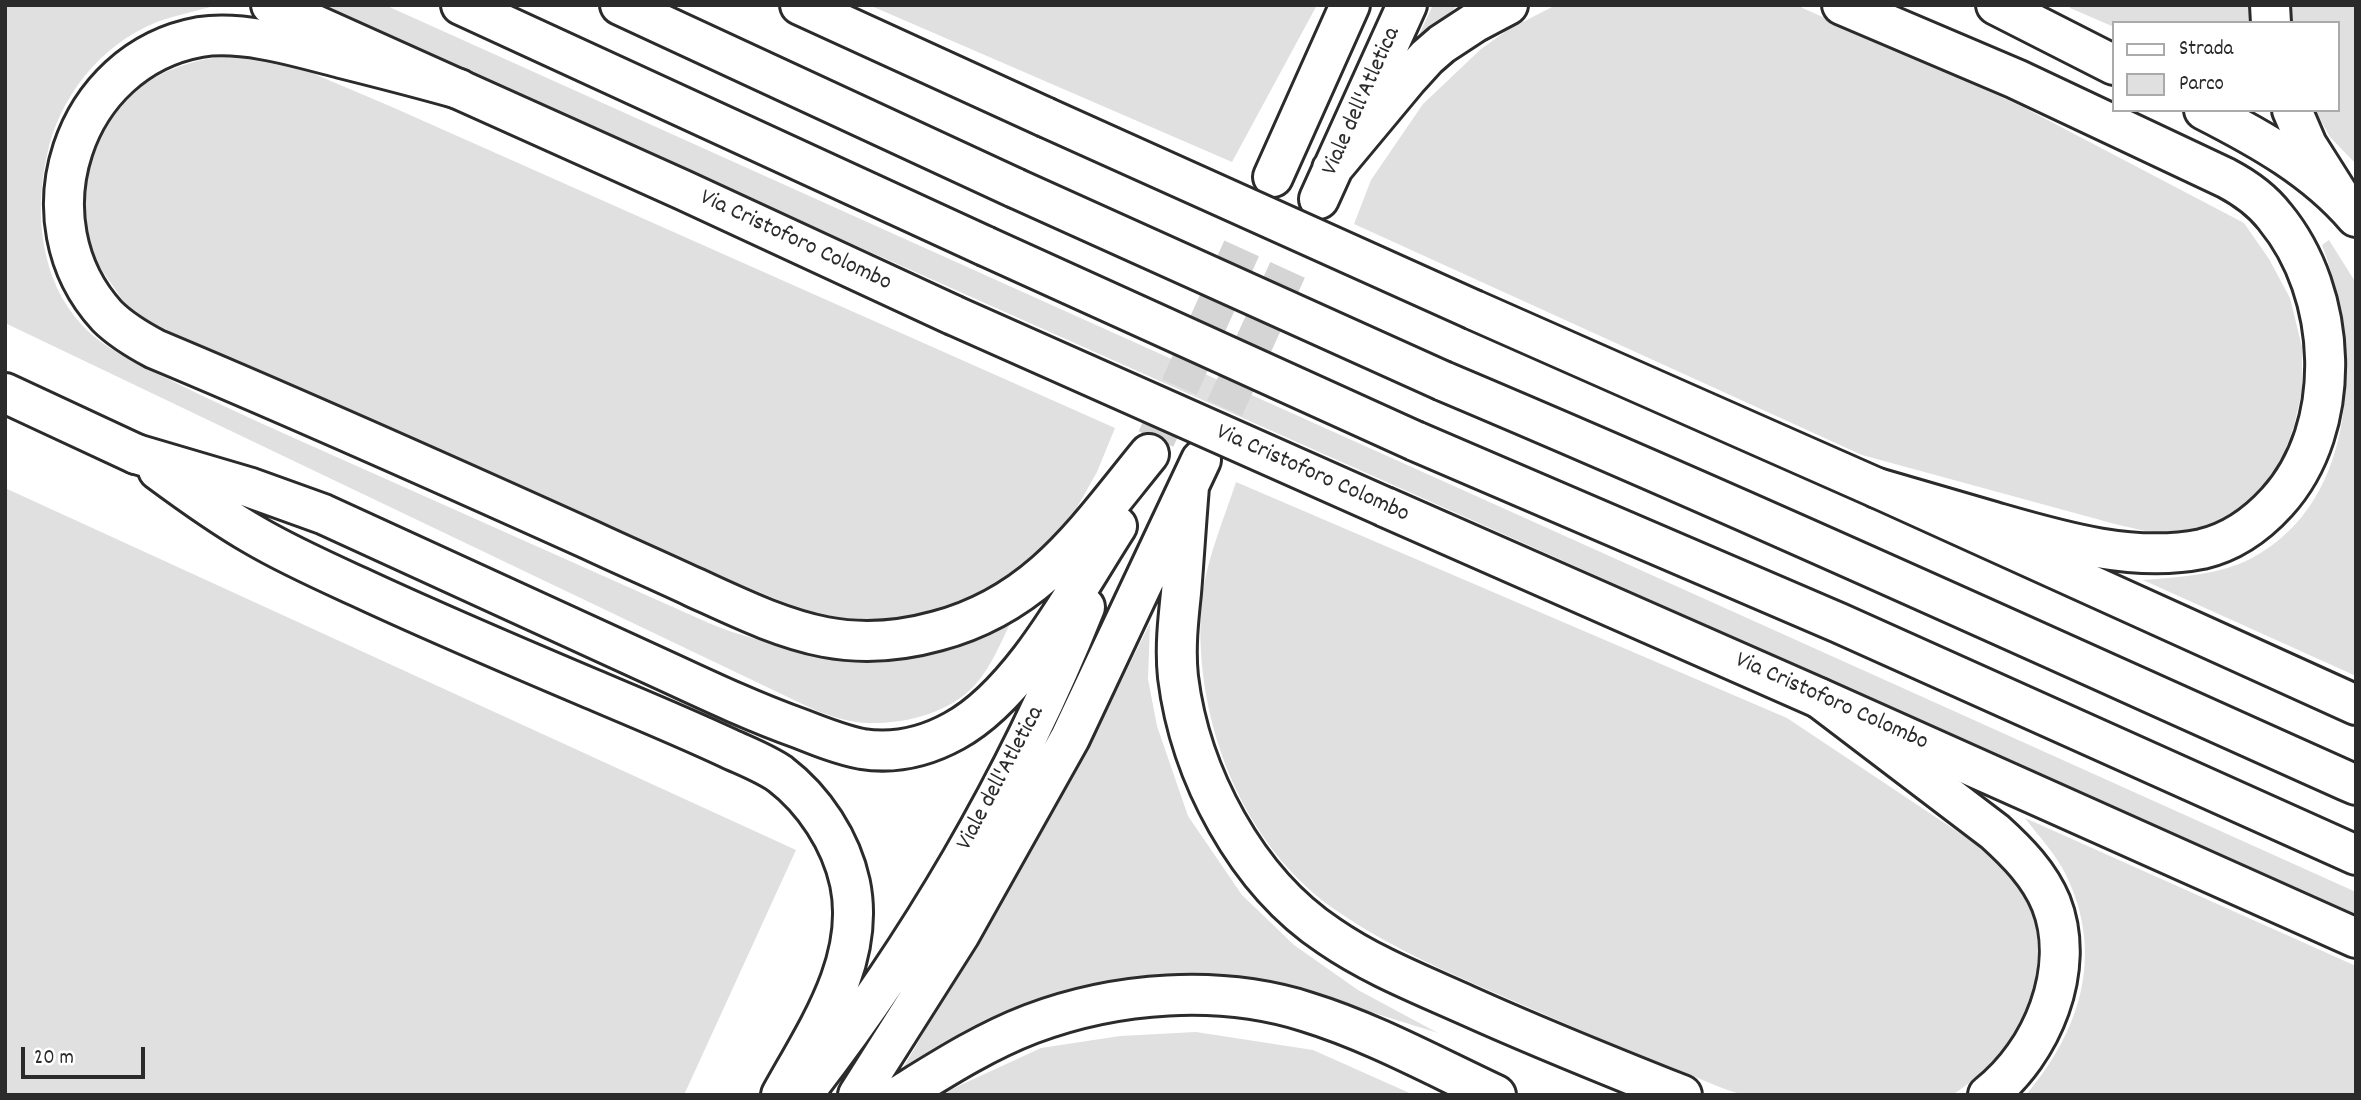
<!DOCTYPE html>
<style>
body{margin:0}
#map{position:relative;width:2361px;height:1100px;overflow:hidden;background:#fff;font-family:Dekko,sans-serif}
canvas{display:block}
.frame{position:absolute;inset:0;border:7px solid #2b2b2b;pointer-events:none}
.legend{position:absolute;left:2112px;top:21px;width:228px;height:91px;box-sizing:border-box;background:#fff;border:2px solid #aaa;margin:0;padding:9px 12px;list-style:none;font-size:21px;color:#2b2b2b}
.legend li{display:flex;align-items:center;gap:14px;height:35px}
.legend b{width:35px;border:2px solid #aaa}
.scale{position:absolute;left:21px;top:1047px;width:124px;height:32px;box-sizing:border-box;border:4px solid #2b2b2b;border-top:0;padding-left:9px;font-size:21px;line-height:24px;white-space:nowrap;color:#2b2b2b;-webkit-text-stroke:5px #fff;paint-order:stroke}
</style>
<div id="map">
<canvas width="2361" height="1100"></canvas>
<div class="frame"></div>
<ul class="legend">
<li><b style="height:9px;background:#fff"></b>Strada</li>
<li><b style="height:19px;background:#e0e0e0"></b>Parco</li>
</ul>
<div class="scale">20 m</div>
</div>
<script>
const ctx = document.querySelector('canvas').getContext('2d');
ctx.lineJoin = 'round';
function paint(path, color) { ctx.fillStyle = color; ctx.fill(path, 'evenodd'); }
function trace(path, color, width, dash) { ctx.strokeStyle = color; ctx.lineWidth = width; ctx.lineCap = dash ? 'butt' : 'round'; ctx.setLineDash(dash || []); ctx.stroke(path); }
function write(font, color, halo, rows, align = 'center') {
  ctx.font = font + ' Dekko,sans-serif'; ctx.lineWidth = 5; ctx.setLineDash([]); ctx.textBaseline = 'middle'; ctx.strokeStyle = halo; ctx.fillStyle = color; for (const [text, x, y, turn = 0] of rows) {
    ctx.save(); ctx.translate(x, y); ctx.rotate((+turn || 0) * Math.PI / 180); ctx.textAlign = isNaN(turn) ? turn : align; if (halo) ctx.strokeText(text, 0, 0); ctx.fillText(text, 0, 0); ctx.restore();
  }
}
const green = new Path2D(`
 M5 5H217C197 11 176 15 157 22 101 44 59 97 47 155 34 212 40 280 82 325 104 349 134 361 162 376 206 398 249 418 294 438 433 500 572 562 711 624 770 648 825 653 889 653 908 653 928 654 947 649 971 643 994 629 1014 616 1002 639 992 667 974 686 949 713 905 724 869 723 851 723 834 717 817 711L5 323Z
 M316 5H385L2356 892V914Z
 M869 5H1317L1232 162Z
 M1433 5H1457L1423 46 1416 41Z
 M1556 5H1796L2021 106 2244 223 2269 259 2290 298 2302 347V391L2294 426 2282 460 2272 478 2242 508 2221 521 2198 528 2172 533 2145 531 2115 524 1862 455 1354 224 1371 180 1423 104 1481 49 1509 29Z
 M2069 5H2250V23H2114V27L2070 8Z
 M2285 5H2356V164L2330 137 2315 110H2338V23H2285Z
 M250 55 279 59 392 107 1115 428 1097 472 1066 527 1031 564 996 589 963 603 920 616 888 621 850 619 810 613 698 567 164 332C156 328 148 324 141 319 129 311 121 298 113 286 105 275 96 262 92 249 78 208 88 144 116 111 150 69 198 56 250 55Z
 M2329 240 2356 283V676L2143 580C2179 577 2220 575 2252 558 2361 500 2361 347 2322 245Z
 M1236 482 1787 718 1988 852C1995 859 2005 867 2011 875 2070 952 2027 1049 1952 1095 1902 1095 1853 1095 1804 1095 1784 1095 1760 1099 1741 1094 1721 1089 1702 1079 1683 1072 1629 1051 1577 1029 1525 1006 1461 978 1395 951 1337 911 1242 846 1194 721 1201 608 1204 565 1223 522 1236 482Z
 M5 488 796 850 684 1095H5Z
 M1150 623 1148 679 1157 726 1188 816 1242 895 1294 945 1358 990 1438 1033 1297 989 1180 973 1061 992 993 1018 900 1073 1020 869 1091 742Z
 M2025 818 2356 966V1095H2026C2080 1031 2105 955 2066 875 2056 854 2039 837 2025 818Z
 M1196 1032 1313 1050 1414 1095H939L1041 1048 1120 1036Z`);
const highwayTunnel = new Path2D(`
 M1156 439 1271 183
 M1201 460 1318 203`);
const minor = new Path2D(`
 M2270 5 2271 23
 M2292 110 2307 145 2338 194`);
const major = new Path2D(`
 M271 5 683 190 953 315
 M461 5 985 246
 M620 5 1015 188
 M800 5 1045 117
 M1996 5 2114 65
 M2204 110C2259 138 2315 169 2356 217
 M1474 310 1877 488 2356 705
 M1443 381C1749 510 2052 649 2356 785
 M5 393 136 454
 M1415 441 1839 623 2356 855
 M1385 507 1819 698 2356 938`);
const highway = new Path2D(`
 M1842 5 2016 79 2226 178C2245 188 2262 200 2275 217 2338 293 2345 427 2277 502 2257 524 2232 542 2202 549 2133 563 2060 541 1994 522 1955 511 1916 499 1877 488
 M459 89C420 78 381 68 341 58 299 47 243 30 200 37 72 60 20 221 107 316 121 330 138 340 155 349 301 410 446 475 590 540 624 556 659 571 693 587 735 606 779 628 825 637 862 644 901 641 937 631 1039 604 1086 531 1149 454
 M1332 169 1407 79 1427 57 1442 44 1474 23 1508 5
 M1273 177 1350 5
 M1319 199 1407 5
 M136 454 248 487 323 514C439 566 554 621 670 673 713 693 756 713 801 729 821 737 841 745 862 749 894 754 925 747 954 731 1022 694 1075 591 1117 526
 M158 470C189 493 221 516 254 535 288 555 324 571 359 587 436 623 514 656 592 689 637 708 683 727 728 748 745 756 764 763 780 774 814 800 841 841 850 883 866 960 817 1030 781 1095
 M1189 487C1186 522 1184 557 1181 593 1178 621 1175 649 1178 677 1190 774 1246 881 1329 936 1371 965 1419 984 1466 1005 1537 1037 1609 1066 1682 1095
 M1819 698 1995 832C2017 852 2039 874 2051 903 2077 969 2042 1053 1988 1095
 M804 1093C918 946 1016 780 1085 607
 M858 1095 960 934 1070 738 1201 460
 M900 1095C942 1069 984 1042 1031 1024 1116 992 1219 984 1307 1012 1372 1032 1434 1066 1496 1095`);
const majorBridge = new Path2D(`
 M1045 117 1474 310
 M1015 188 1443 381
 M985 246 1415 441
 M953 315 1385 507`);
const streetNames = [
 ["Viale dell'Atletica",1363,102,-66],
 ["Via Cristoforo Colombo",795,242,25],
 ["Via Cristoforo Colombo",1312,475,24],
 ["Via Cristoforo Colombo",1831,703,24],
 ["Viale dell'Atletica",1002,779,-62]
];
paint(green, '#e0e0e0');
trace(highwayTunnel, '#d5d5d5', 38, [38, 19]);
trace(minor, '#2b2b2b', 44);
trace(major, '#2b2b2b', 44);
trace(highway, '#2b2b2b', 44);
trace(minor, '#fff', 38);
trace(major, '#fff', 38);
trace(highway, '#fff', 38);
trace(majorBridge, '#2b2b2b', 44, []);
trace(majorBridge, '#fff', 38);
write('24px', '#2b2b2b', '#fff', streetNames);
</script>
